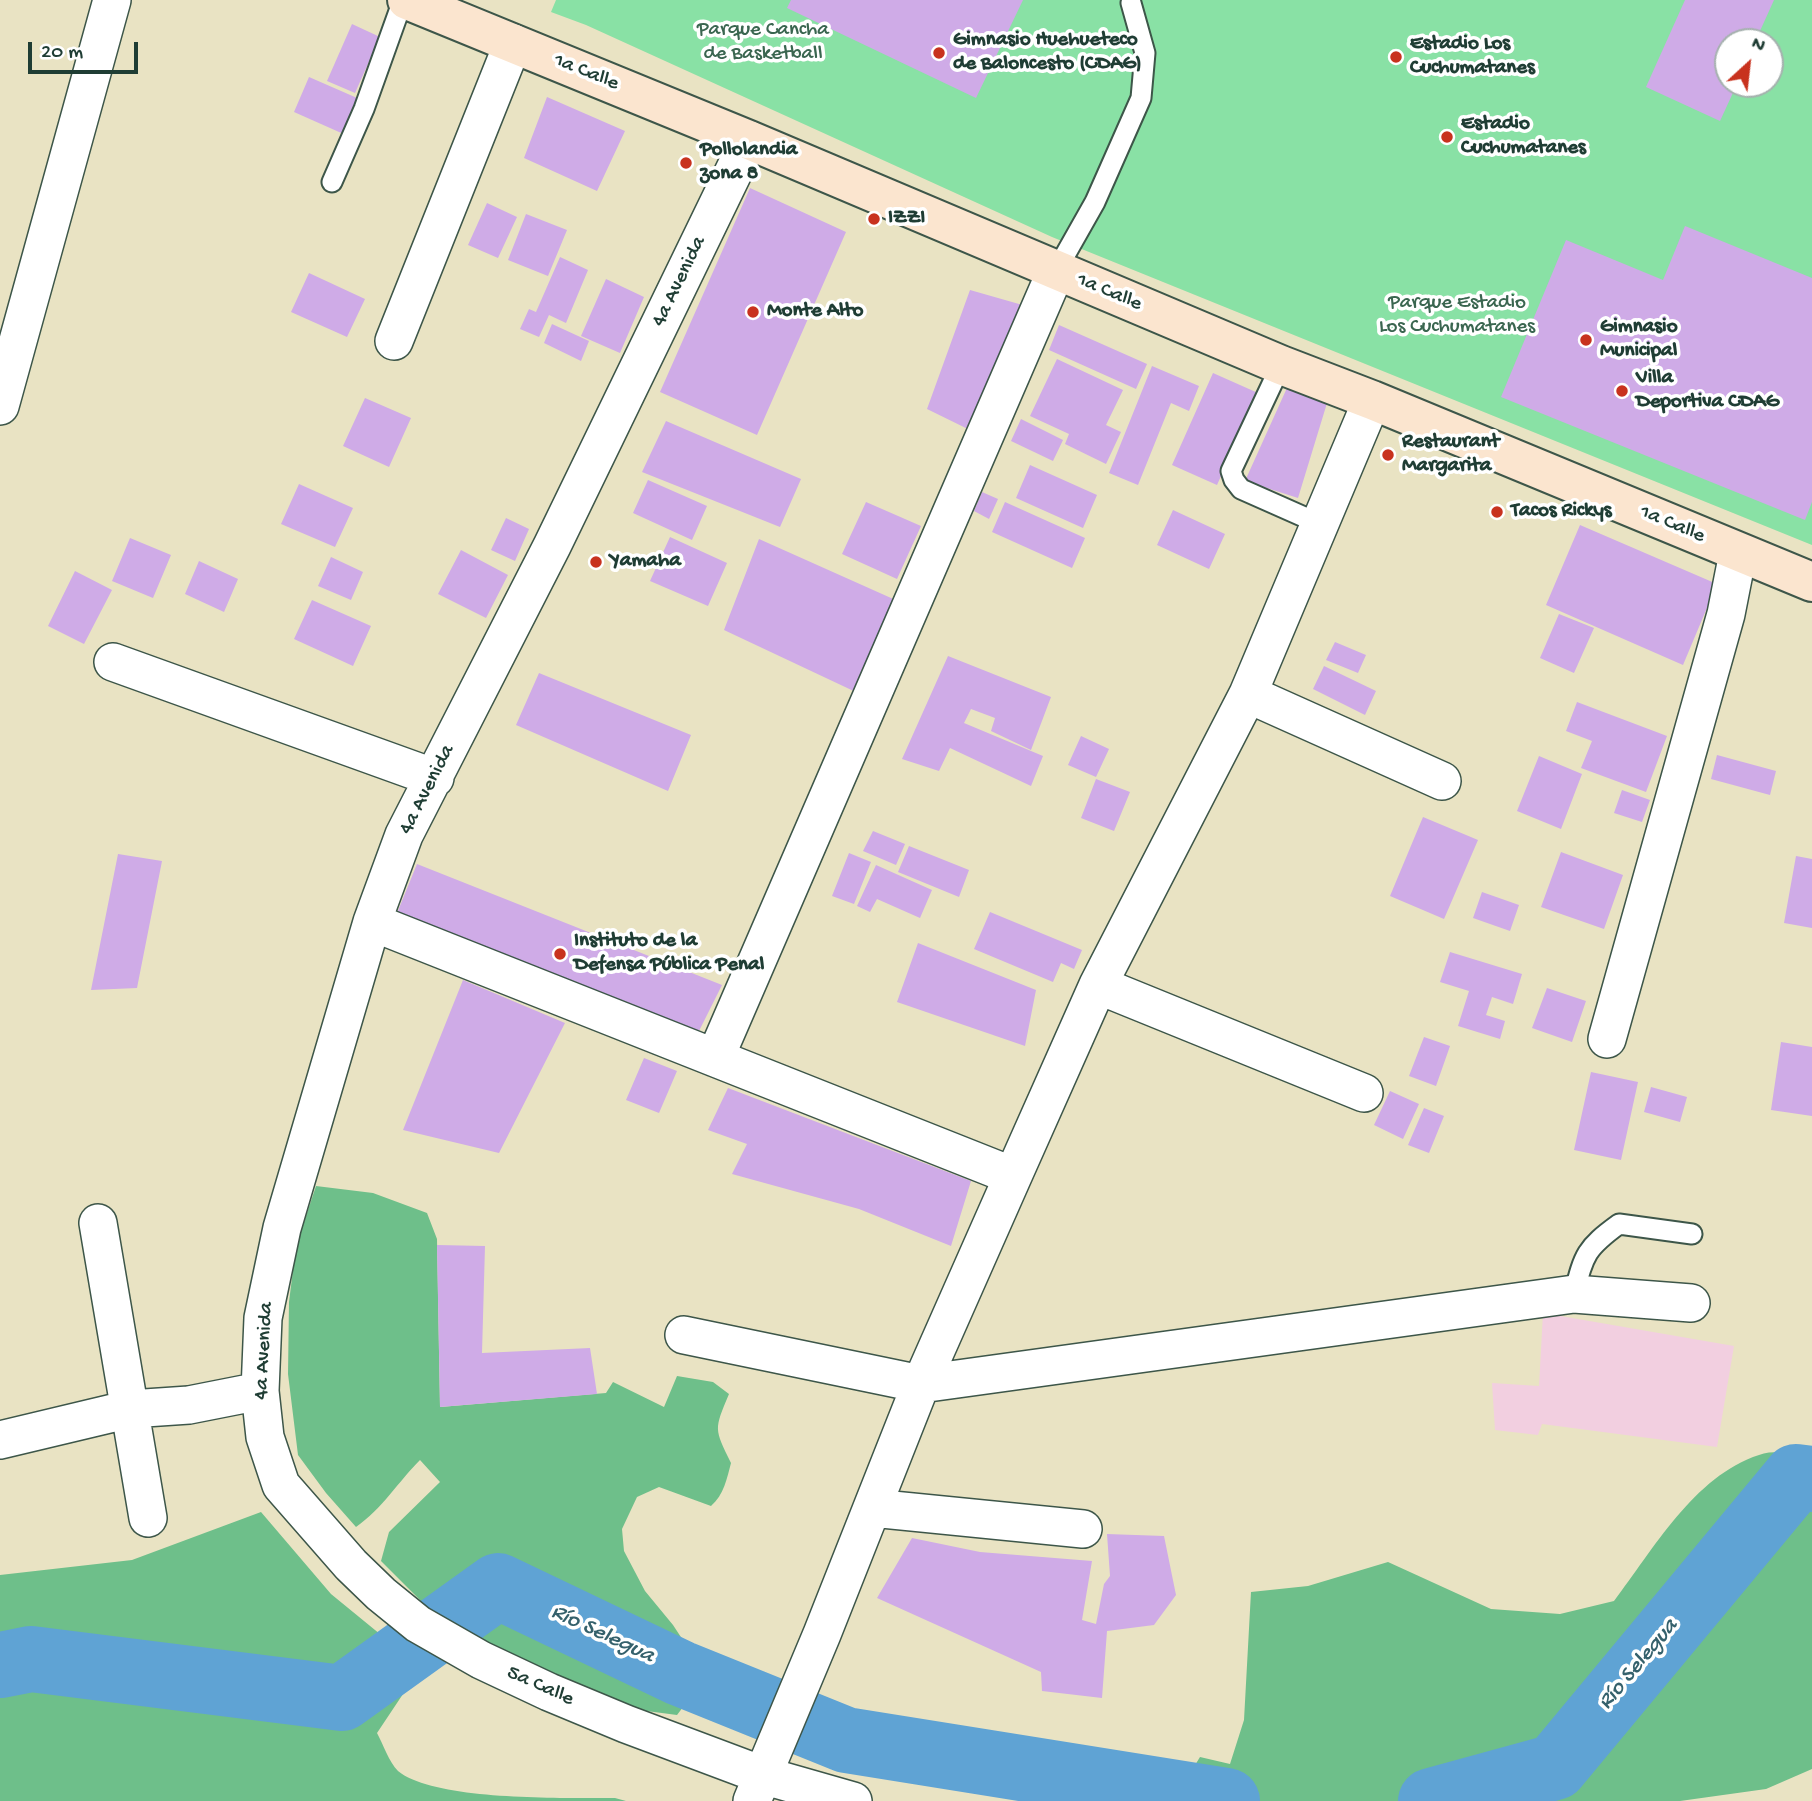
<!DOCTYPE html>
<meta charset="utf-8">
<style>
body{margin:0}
#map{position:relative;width:1812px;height:1801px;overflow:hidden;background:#e9e3c3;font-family:"Gochi Hand",sans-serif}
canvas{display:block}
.north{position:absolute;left:1714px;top:28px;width:70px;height:70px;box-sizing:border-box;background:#fff;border:2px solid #a5b1ae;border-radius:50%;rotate:27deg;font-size:19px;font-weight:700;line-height:28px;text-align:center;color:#1f3d34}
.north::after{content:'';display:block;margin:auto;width:24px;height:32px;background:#c8321e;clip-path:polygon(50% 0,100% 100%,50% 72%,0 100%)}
.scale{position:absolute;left:28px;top:42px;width:110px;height:32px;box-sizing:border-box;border:4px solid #1f3d34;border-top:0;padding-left:9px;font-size:21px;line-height:24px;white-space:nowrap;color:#1f3d34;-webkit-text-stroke:5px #fff;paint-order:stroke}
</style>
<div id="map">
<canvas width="1812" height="1801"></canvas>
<div class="north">N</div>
<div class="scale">20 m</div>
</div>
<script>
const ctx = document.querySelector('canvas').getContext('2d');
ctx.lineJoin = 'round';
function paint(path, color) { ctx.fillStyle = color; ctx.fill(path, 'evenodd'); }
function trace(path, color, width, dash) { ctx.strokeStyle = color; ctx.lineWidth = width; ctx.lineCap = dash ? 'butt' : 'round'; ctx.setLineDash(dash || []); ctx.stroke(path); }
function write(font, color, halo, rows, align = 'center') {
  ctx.font = font + ' "Gochi Hand",sans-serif'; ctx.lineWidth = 7; ctx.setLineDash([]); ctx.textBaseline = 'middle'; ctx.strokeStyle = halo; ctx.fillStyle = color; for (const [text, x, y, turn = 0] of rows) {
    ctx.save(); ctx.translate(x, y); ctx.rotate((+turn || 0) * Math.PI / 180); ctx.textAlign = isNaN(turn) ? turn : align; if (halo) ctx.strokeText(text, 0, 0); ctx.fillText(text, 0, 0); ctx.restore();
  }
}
const built = new Path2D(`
 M1543 1313 1734 1346 1717 1447 1542 1424 1538 1435 1495 1430 1492 1383 1539 1386Z`);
const green = new Path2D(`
 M556 0H1812V545L1052 237 586 25 551 12ZM1728 42H1770V84H1728Z`);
const forest = new Path2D(`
 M316 1186 373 1193 427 1213 437 1239 440 1407 606 1393 613 1382 664 1407 677 1376 713 1382 729 1394C714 1430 714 1428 731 1463 727 1478 724 1495 711 1506L659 1487 637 1497 622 1529 624 1551 645 1591 673 1625 694 1657 686 1703 677 1715 639 1710 485 1647 424 1604 381 1561 389 1532 440 1482 420 1460C398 1482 382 1509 356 1527L326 1493 298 1455 288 1374 289 1302 296 1246Z
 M1812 1452V1769L1766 1789 1680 1801H1173L1200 1757 1230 1764 1244 1720 1251 1592 1308 1586 1388 1562 1491 1609 1560 1614 1614 1601C1653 1550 1694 1476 1759 1455 1774 1449 1795 1454 1812 1452Z
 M261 1512 331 1594 419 1666 409 1685 377 1733C383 1744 389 1762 398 1771 434 1801 565 1798 615 1798L626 1801H0V1575L132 1560Z`);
const river = new Path2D(`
 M0 1665 31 1659 342 1698 498 1586 680 1673 846 1740 1227 1801
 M1431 1801 1555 1767 1796 1477 1812 1479`);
const building = new Path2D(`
 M791 0H1023L976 98 787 8Z
 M1685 0H1774L1755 42H1728V84H1737L1720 121 1646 87Z
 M352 24 380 37 355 93 327 81Z
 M309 77 364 101 348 136 294 112Z
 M547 97 625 131 597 191 524 158Z
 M750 188 846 232 757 435 660 392Z
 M487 203 517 217 498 258 468 245Z
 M526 214 567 230 548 276 508 260Z
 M1685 226 1812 278V502L1805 520 1501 397 1566 240 1663 280Z
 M560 257 588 270 566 323 549 315 539 337 520 329 529 309 536 312Z
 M309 273 365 299 347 337 291 312Z
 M606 279 644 297 620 353 581 336Z
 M970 290 1026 306 976 433 927 409Z
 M552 324 589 341 581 361 544 343Z
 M1059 325 1147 364 1136 389 1049 350Z
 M1057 359 1123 390 1106 425 1121 432 1106 464 1065 444 1069 434 1030 416Z
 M1152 366 1199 386 1189 411 1171 403 1138 485 1109 473Z
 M1213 373 1258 393 1217 485 1172 465Z
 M1291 379 1331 390 1298 498 1245 481Z
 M365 398 411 418 389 467 343 446Z
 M1021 419 1063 440 1053 461 1011 441Z
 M666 421 801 479 780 527 642 472Z
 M1030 465 1097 495 1083 528 1016 498Z
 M648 480 707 506 692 540 633 513Z
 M299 484 353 508 335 547 281 524Z
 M982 492 998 499 989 519 974 511Z
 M866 502 921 526 897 579 842 554Z
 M1005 502 1085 538 1072 568 992 532Z
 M1173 510 1225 534 1209 569 1157 545Z
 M506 518 529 529 515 561 491 550Z
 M1580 525 1717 584 1683 665 1546 605Z
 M670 537 727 563 708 606 650 581Z
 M130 538 171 555 153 598 112 581Z
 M759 539 900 602 860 694 724 630Z
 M461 550 508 575 486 618 438 594Z
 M331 557 363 572 351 600 318 586Z
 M199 561 238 579 224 612 185 594Z
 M75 571 112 590 84 644 48 626Z
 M312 600 371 626 353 666 294 639Z
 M1559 614 1594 628 1574 673 1540 658Z
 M1335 642 1366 655 1358 673 1326 660Z
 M948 656 1051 697 1031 750 991 731 995 718 971 709 964 723 1043 756 1031 786 950 748 939 771 902 759Z
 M1324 666 1376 691 1365 715 1313 689Z
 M539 673 691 735 668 791 516 725Z
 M1577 702 1667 736 1646 792 1581 768 1592 741 1566 731Z
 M1081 736 1109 749 1096 777 1068 765Z
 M1717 755 1776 771 1770 795 1711 779Z
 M1539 756 1582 774 1561 829 1517 811Z
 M1096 779 1130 792 1114 831 1081 818Z
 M1622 790 1650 800 1642 822 1614 813Z
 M1423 817 1478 840 1444 919 1390 896Z
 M873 831 905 844 896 865 863 851Z
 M909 846 969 870 959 897 898 872Z
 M1561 852 1623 875 1604 929 1541 907Z
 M849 853 871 862 854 904 832 896Z
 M118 854 162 861 137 988 91 990Z
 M1796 856 1812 859V928L1784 923Z
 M417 864 722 985 696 1037 393 923Z
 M876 865 932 890 920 918 877 899 870 912 857 906Z
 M1482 892 1519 905 1510 931 1473 918Z
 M990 912 1082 950 1074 969 1061 963 1053 982 974 949Z
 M918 943 1036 990 1025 1046 897 1002Z
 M1450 952 1522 974 1513 1004 1492 997 1486 1015 1505 1021 1500 1039 1458 1026 1469 991 1440 982Z
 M463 980 565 1023 499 1153 403 1130Z
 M1547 988 1586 1001 1572 1042 1532 1028Z
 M1424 1037 1450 1046 1436 1086 1409 1076Z
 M1781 1042 1812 1047V1116L1771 1110Z
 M644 1058 677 1071 659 1113 626 1100Z
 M1591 1072 1638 1082 1621 1160 1574 1150Z
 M1651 1087 1687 1097 1680 1122 1644 1112Z
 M728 1088 971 1181 951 1246 859 1209 732 1174 747 1144 708 1130Z
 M1390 1091 1419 1104 1403 1139 1374 1125Z
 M1424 1108 1444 1116 1429 1153 1408 1145Z
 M437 1245 485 1246 482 1353 590 1348 597 1394 440 1407Z
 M1107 1534 1164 1536 1176 1595 1154 1625 1107 1631 1102 1698 1042 1691 1041 1672 877 1598 912 1538 980 1552 1092 1561 1082 1620 1096 1624 1104 1584 1110 1576Z`);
const lane = new Path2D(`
 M332 182 364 109 403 0
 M1056 271 1095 202 1141 98 1145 53 1131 3
 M1281 365 1231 471 1234 480 1241 489 1320 524
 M1574 1294C1584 1254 1586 1248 1619 1224L1692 1234`);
const street = new Path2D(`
 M749 140 552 546 404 835 372 922 282 1228 263 1318 260 1391 265 1437 281 1485 351 1565 381 1594 418 1624 481 1660 549 1692 626 1724 762 1775 853 1801
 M394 341 513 43
 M0 406 112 0
 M113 662 435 778
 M1248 694 1442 781
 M372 922 1013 1176
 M1098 985 1364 1093
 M1607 1039 1726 614 1738 553
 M715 1058 1056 271
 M98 1223 148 1518
 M684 1335 921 1384 1574 1294 1691 1303
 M0 1440 130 1409 189 1405 260 1391
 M872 1508 1083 1529
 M752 1801 822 1634 921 1384 1013 1176 1098 985 1248 694 1372 400`);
const secondary = new Path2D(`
 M407 0 749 140 1281 365 1372 400 1812 582`);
const markers = [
 [939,53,7,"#c8321e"],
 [1396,57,7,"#c8321e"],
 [1447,137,7,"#c8321e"],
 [686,163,7,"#c8321e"],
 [874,219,7,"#c8321e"],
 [753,312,7,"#c8321e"],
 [1586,340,7,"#c8321e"],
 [1622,391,7,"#c8321e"],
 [1388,455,7,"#c8321e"],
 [1497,512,7,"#c8321e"],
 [596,562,7,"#c8321e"],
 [560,954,7,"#c8321e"]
];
const parkNames = [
 ["Parque Cancha",763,31],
 ["de Basketball",763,55],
 ["Parque Estadio",1457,304],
 ["Los Cuchumatanes",1457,328]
];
const poiNames = [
 ["Gimnasio Huehueteco",953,41],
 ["de Baloncesto (CDAG)",953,65],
 ["Estadio Los",1410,45],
 ["Cuchumatanes",1410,69],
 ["Estadio",1461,125],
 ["Cuchumatanes",1461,149],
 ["Pollolandia",700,151],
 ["zona 8",700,175],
 ["IZZI",888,219],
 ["Monte Alto",767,312],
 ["Gimnasio",1600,328],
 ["Municipal",1600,352],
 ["Villa",1636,379],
 ["Deportiva CDAG",1636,403],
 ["Restaurant",1402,443],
 ["Margarita",1402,467],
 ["Tacos Rickys",1511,512],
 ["Yamaha",610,562],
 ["Instituto de la",574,942],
 ["Defensa Pública Penal",574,966]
];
const streetNames = [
 ["1a Calle",586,73,22],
 ["4a Avenida",680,282,-64],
 ["1a Calle",1109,293,23],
 ["1a Calle",1672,525,23],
 ["4a Avenida",428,790,-63],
 ["4a Avenida",265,1351,-87],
 ["5a Calle",540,1687,24]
];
const waterNames = [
 ["Río Selegua",602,1635,25],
 ["Río Selegua",1639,1665,-50]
];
paint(built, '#f2cfe0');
paint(green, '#89e1a5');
paint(forest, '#6ebf8a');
trace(river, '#5fa3d4', 66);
paint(building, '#cfabe7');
trace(lane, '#3d5649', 23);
trace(street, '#3d5649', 40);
trace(secondary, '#3d5649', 42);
trace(lane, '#fff', 19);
trace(street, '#fff', 37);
trace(secondary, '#fbe5cf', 38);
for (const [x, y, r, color] of markers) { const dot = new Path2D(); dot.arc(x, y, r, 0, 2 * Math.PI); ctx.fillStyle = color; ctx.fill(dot); trace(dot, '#fff', 2.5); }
write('21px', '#3a6650', '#fff', parkNames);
write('bold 21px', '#1f3d34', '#fff', poiNames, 'left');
write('21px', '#1f3d34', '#fff', streetNames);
write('italic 23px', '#35616c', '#fff', waterNames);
</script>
